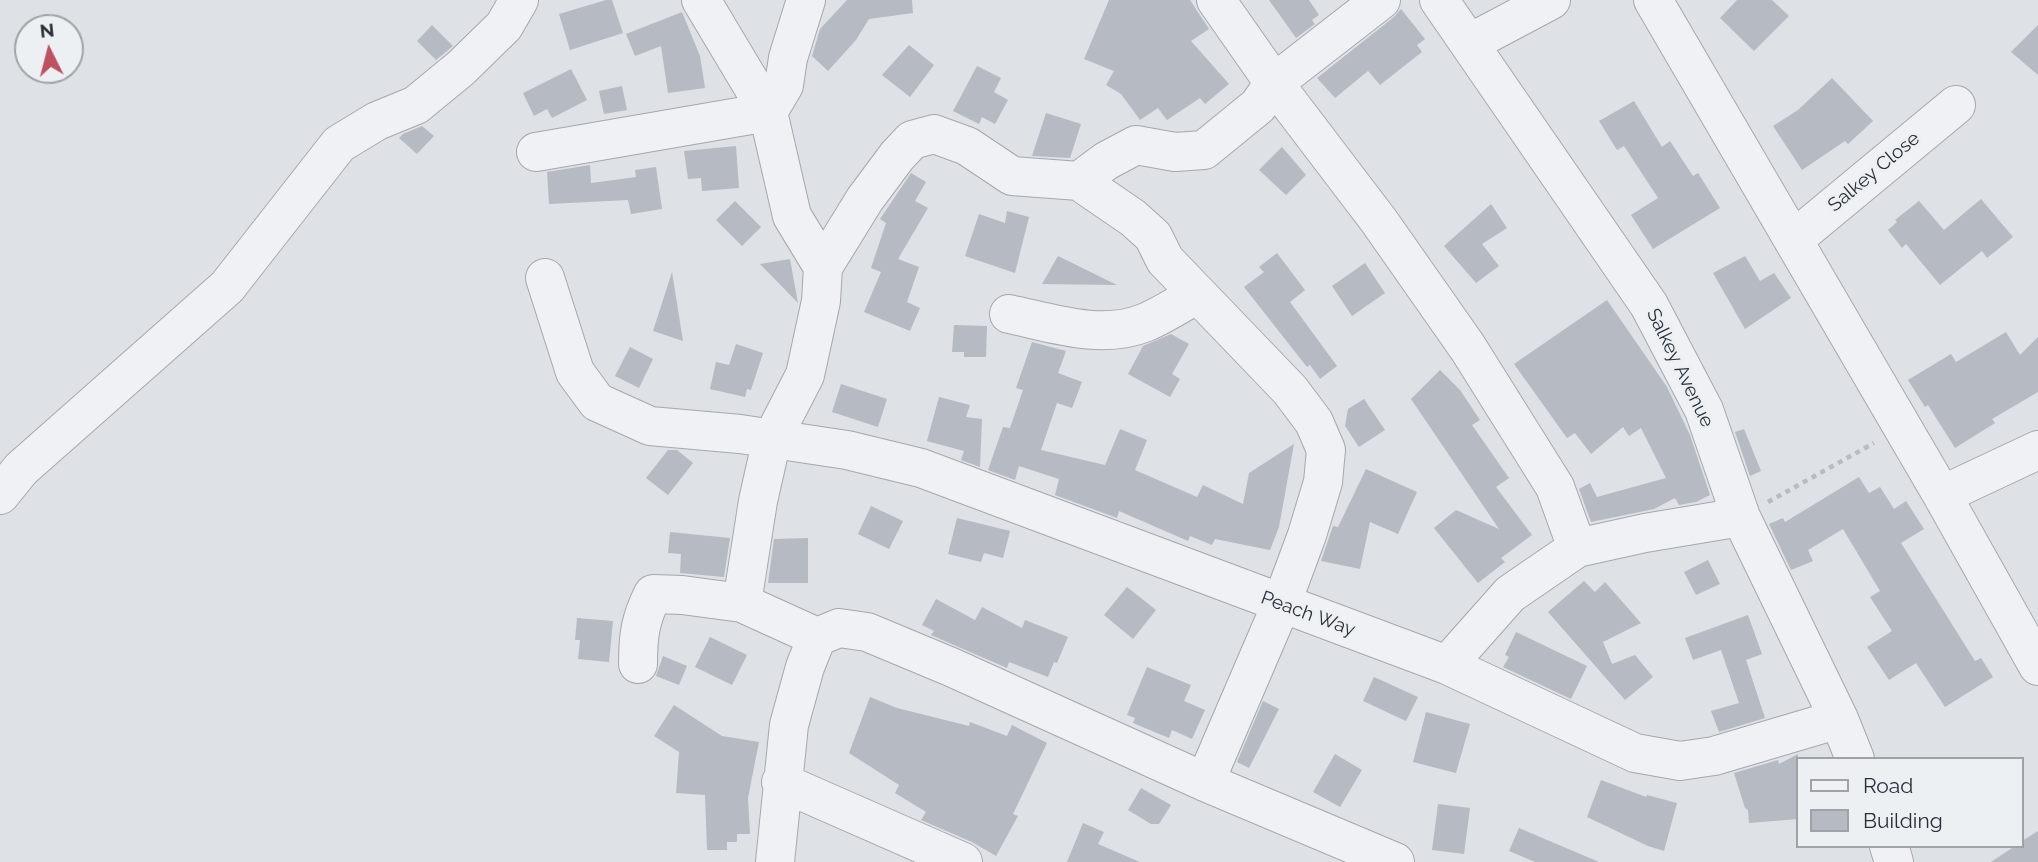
<!DOCTYPE html>
<style>
body{margin:0}
#map{position:relative;width:2038px;height:862px;overflow:hidden;background:#dee1e5;font-family:Raleway,sans-serif}
canvas{display:block}
.legend{position:absolute;left:1796px;top:757px;width:228px;height:91px;box-sizing:border-box;background:#edf0f3;border:2px solid #9fa3a9;margin:0;padding:9px 12px;list-style:none;font-size:21px;color:#292f3a}
.legend li{display:flex;align-items:center;gap:14px;height:35px}
.legend b{width:35px;border:2px solid #9fa3a9}
.north{position:absolute;left:14px;top:14px;width:70px;height:70px;box-sizing:border-box;background:#edf0f3;border:2px solid #9fa3a9;border-radius:50%;rotate:354deg;font-size:19px;font-weight:700;line-height:28px;text-align:center;color:#292f3a}
.north::after{content:'';display:block;margin:auto;width:24px;height:32px;background:#bd5061;clip-path:polygon(50% 0,100% 100%,50% 72%,0 100%)}
</style>
<div id="map">
<canvas width="2038" height="862"></canvas>
<ul class="legend">
<li><b style="height:9px;background:#f0f1f4"></b>Road</li>
<li><b style="height:19px;background:#b6bac2"></b>Building</li>
</ul>
<div class="north">N</div>
</div>
<script>
const ctx = document.querySelector('canvas').getContext('2d');
ctx.lineJoin = 'round';
function paint(path, color) { ctx.fillStyle = color; ctx.fill(path, 'evenodd'); }
function trace(path, color, width, dash) { ctx.strokeStyle = color; ctx.lineWidth = width; ctx.lineCap = dash ? 'butt' : 'round'; ctx.setLineDash(dash || []); ctx.stroke(path); }
function write(font, color, halo, rows, align = 'center') {
  ctx.font = font + ' Raleway,sans-serif'; ctx.lineWidth = 6; ctx.setLineDash([]); ctx.textBaseline = 'middle'; ctx.strokeStyle = halo; ctx.fillStyle = color; for (const [text, x, y, turn = 0] of rows) {
    ctx.save(); ctx.translate(x, y); ctx.rotate((+turn || 0) * Math.PI / 180); ctx.textAlign = isNaN(turn) ? turn : align; if (halo) ctx.strokeText(text, 0, 0); ctx.fillText(text, 0, 0); ctx.restore();
  }
}
const building = new Path2D(`
 M606 0H612L623 33 570 50 559 14Z
 M847 0H912L913 13 869 19 856 40 828 71 812 56 820 29Z
 M1109 0H1190L1209 29 1191 41 1229 84 1205 104 1200 98 1167 120 1158 108 1140 120 1121 94 1106 85 1114 71 1084 59Z
 M1269 0H1309L1319 15 1312 20 1315 24 1296 38Z
 M1737 0H1772L1789 16 1754 51 1720 18Z
 M1401 9 1425 39 1417 45 1422 52 1380 85 1368 71 1335 98 1317 78 1394 17Z
 M682 12 700 56 705 88 668 93 661 46 635 56 626 34Z
 M432 25 453 46 436 60 417 41Z
 M2038 25V75L2011 52Z
 M909 45 934 65 910 97 882 75Z
 M977 66 1001 78 994 92 1008 100 995 124 982 117 979 124 953 111Z
 M571 69 587 100 552 118 547 109 534 116 523 93Z
 M1832 78 1873 121 1848 144 1845 141 1802 170 1773 126 1798 110Z
 M622 86 627 110 604 114 599 91Z
 M1634 101 1662 147 1670 141 1693 176 1698 173 1720 208 1653 249 1631 215 1658 198 1624 146 1617 150 1599 121Z
 M1046 113 1081 124 1070 158 1032 156Z
 M422 126 434 136 417 154 399 138 403 134Z
 M736 146 739 188 702 191 701 178 688 179 684 151Z
 M1282 147 1306 175 1286 195 1259 170Z
 M590 165 591 183 636 177 635 170 656 167 662 209 631 214 628 200 549 204 547 172Z
 M911 173 926 182 915 201 928 208 898 259 919 267 907 302 920 308 910 331 864 312 881 272 871 268 886 223 880 219Z
 M1981 199 2013 237 1987 258 1982 251 1940 285 1906 244 1902 248 1888 230 1897 222 1895 220 1919 201 1944 230Z
 M735 201 761 227 742 246 716 220Z
 M1491 204 1507 228 1482 244 1499 266 1476 283 1444 246Z
 M1007 211 1029 217 1015 273 965 256 979 214 1005 223Z
 M1277 253 1305 290 1290 302 1337 366 1320 379 1310 365 1307 367 1244 287 1264 272 1259 267Z
 M1058 256 1117 285 1042 284Z
 M1745 256 1760 281 1774 273 1791 298 1745 329 1713 273Z
 M790 259 798 303 760 264Z
 M1365 263 1385 293 1352 316 1332 286Z
 M672 272 683 341 653 331Z
 M1607 300 1667 387 1690 435 1710 495 1696 502 1679 505 1675 498 1654 509 1591 522 1579 489 1590 483 1597 497 1666 478 1641 428 1629 436 1623 427 1591 454 1575 433 1567 438 1514 364Z
 M954 325 987 326 986 357H964V352H952Z
 M2006 332 2020 355 2038 337V392L1992 419 1995 423 1955 448 1928 405 1925 407 1908 380 1951 354 1956 362Z
 M1171 334 1189 344 1172 374 1180 379 1170 397 1128 374 1143 346Z
 M1032 342 1066 351 1058 373 1082 382 1072 408 1057 403 1041 450 1105 465 1120 429 1147 440 1135 470 1197 497 1203 485 1243 504 1249 473 1294 444 1279 527 1270 550 1215 539 1212 545 1190 536 1188 541 1119 511 1117 518 1055 495 1059 479 1019 466 1015 480 988 470 1003 427 1010 428 1023 390 1016 388Z
 M736 344 763 353 751 390 747 389 745 397 710 389 716 362 729 365Z
 M630 347 653 359 639 388 615 376Z
 M1440 370 1460 390 1480 420 1472 425 1509 478 1496 487 1532 535 1501 558 1505 562 1478 583 1434 528 1456 510 1499 529 1411 399Z
 M841 384 887 399 878 427 832 412Z
 M939 397 970 405 966 417 982 419 980 467 961 460 964 451 927 441Z
 M1364 399 1385 430 1359 447 1345 426 1348 409Z
 M1744 429 1761 471 1750 476 1735 432Z
 M668 450H677L693 463 668 495 646 478Z
 M1366 469 1417 492 1398 534 1370 522 1360 569 1321 561 1333 526 1338 527Z
 M1859 477 1869 493 1880 487 1894 509 1906 501 1924 529 1901 543 1975 661 1981 658 1993 677 1945 707 1916 663 1889 680 1867 647 1892 631 1870 597 1880 591 1843 529 1808 550 1813 561 1791 570 1769 524 1783 518 1785 522Z
 M871 506 903 521 889 549 858 534Z
 M957 518 1010 531 1003 558 984 553 981 562 948 554Z
 M670 532 730 538 724 577 680 573 681 554 668 553Z
 M808 538V583H768L774 539Z
 M1708 560 1720 584 1696 595 1684 572Z
 M1584 581 1595 592 1605 582 1641 623 1603 642 1612 664 1635 655 1653 677 1625 700 1548 612Z
 M1127 587 1156 610 1133 639 1104 615Z
 M936 599 975 620 982 607 1022 628 1025 620 1068 637 1057 663 1054 662 1048 677 1009 662 1007 668 931 635 934 631 922 625Z
 M1748 615 1762 654 1746 660 1765 718 1719 732 1711 711 1739 703 1721 650 1693 660 1685 638Z
 M577 618 613 621 609 662 578 659 580 640H575Z
 M1516 632 1587 666 1571 699 1503 667 1509 657 1505 655Z
 M710 637 747 655 732 685 695 667Z
 M663 656 687 666 679 685 656 676Z
 M1147 667 1191 685 1184 701 1205 710 1192 739 1172 730 1169 738 1133 723 1135 718 1127 715Z
 M1374 677 1418 697 1406 721 1363 701Z
 M870 697 897 708 969 726 970 722 1007 736 1012 725 1047 743 1013 814 1018 816 996 856 972 842 921 820 926 812 895 793 899 785 849 753Z
 M1263 701 1279 709 1249 768 1237 762Z
 M674 705 722 736 759 742 748 798 750 834H737V842H727V850H707L705 795 676 793 679 752 654 736Z
 M1426 712 1470 724 1456 773 1413 762Z
 M1335 754 1362 770 1340 807 1313 792Z
 M1798 754V819L1749 823 1748 810 1745 808 1734 773 1778 760 1779 764Z
 M1601 780 1646 797 1647 795 1677 803 1664 851 1648 846 1587 817Z
 M1141 788 1171 805 1159 824H1151L1128 810Z
 M1438 804 1470 808 1464 854 1432 850Z
 M1083 823 1104 832 1098 844 1140 862H1067Z
 M1519 828 1599 862H1535L1509 851Z
 M2038 831V862H1991L2015 846H2022V841Z`);
const path = new Path2D(`
 M1768 502 1874 443`);
const minor = new Path2D(`
 M701 0 768 112 792 216 823 267 821 301 805 375 772 439 758 501 742 603
 M1216 0 1274 83 1381 0
 M1439 0 1649 305 1704 410 1741 517 1839 719 1855 759
 M1653 0 1942 495 2038 666
 M1470 43 1551 0
 M536 152 768 112 784 85 788 58 806 0
 M1079 181 1106 161 1136 145 1175 152 1204 150 1258 106 1274 83 1379 221 1468 348 1555 487 1577 548
 M1793 240 1956 105
 M823 267 865 199 897 156 912 140 934 134 967 146 1012 176 1079 181 1133 218 1153 236 1165 260 1290 390 1314 422 1326 450 1323 482 1307 535 1281 605 1205 782
 M545 278 575 372 597 402 650 426 740 434 847 450 921 468 1447 665 1635 753 1680 761 1714 756 1839 719
 M1009 314C1052 323 1101 340 1144 323 1162 316 1179 304 1196 295
 M0 495 21 469 227 287 339 144 377 121 416 105 461 68 504 26 519 0
 M1942 495 2038 450
 M638 664C638 636 640 620 653 594L682 595 742 603 817 637
 M1447 665 1510 594 1577 548 1645 533 1741 517
 M781 782 963 862
 M1889 846 1894 862
 M775 862 789 725 805 667 817 637 839 628 867 632 951 667 1205 782 1395 862`);
const streetNames = [
 ["Salkey Close",1874,172,-40],
 ["Salkey Avenue",1680,368,64],
 ["Peach Way",1308,614,20]
];
paint(building, '#b6bac2');
trace(minor, '#a4a8ae', 40);
trace(path, '#b8bbc0', 4.5, [5, 5]);
trace(minor, '#f0f1f4', 38);
write('19px', '#292f3a', '#edf0f3', streetNames);
</script>
